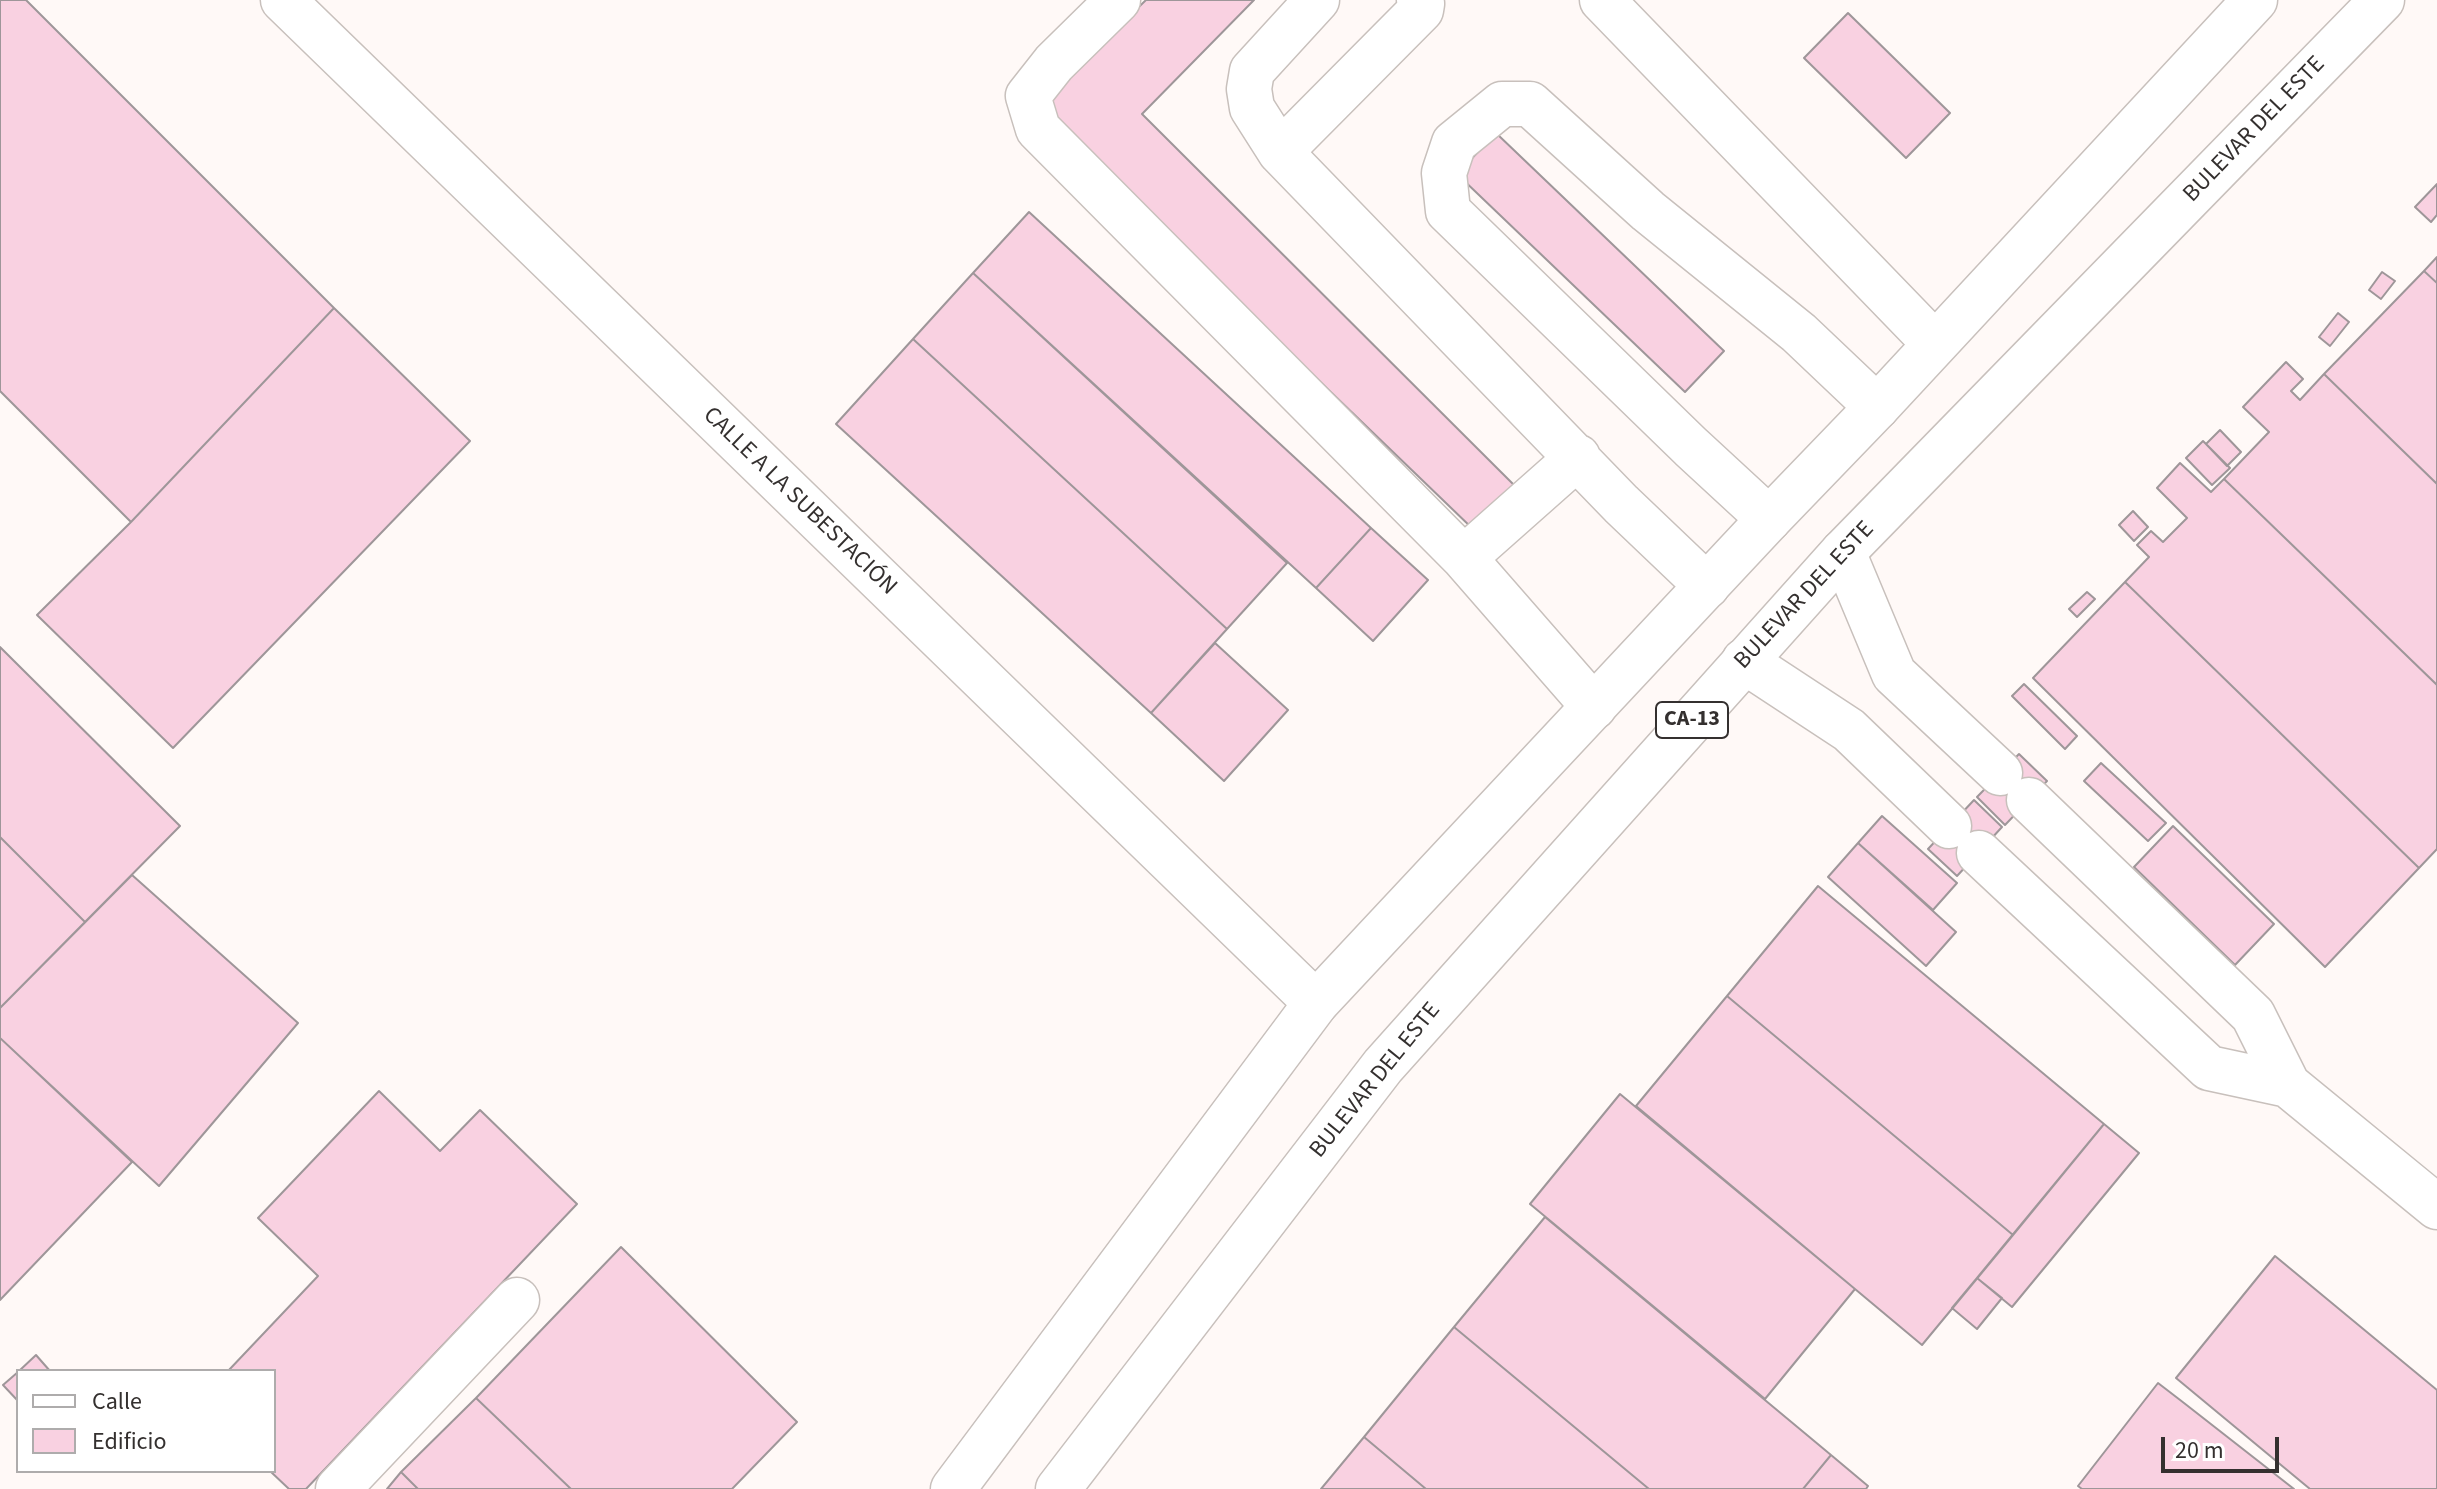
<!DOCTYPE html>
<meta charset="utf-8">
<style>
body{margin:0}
#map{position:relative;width:2437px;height:1489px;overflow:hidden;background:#fff9f7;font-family:"Source Sans 3",sans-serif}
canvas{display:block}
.legend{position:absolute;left:16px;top:1369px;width:260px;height:104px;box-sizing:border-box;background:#fff;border:2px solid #aeacac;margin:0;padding:10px 14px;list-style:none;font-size:24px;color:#34302f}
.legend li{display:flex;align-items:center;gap:16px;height:40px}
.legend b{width:40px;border:2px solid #aeacac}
.scale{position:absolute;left:2161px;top:1437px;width:118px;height:36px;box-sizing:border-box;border:4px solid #34302f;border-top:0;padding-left:10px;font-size:24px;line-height:28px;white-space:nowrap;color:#34302f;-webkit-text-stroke:6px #fff;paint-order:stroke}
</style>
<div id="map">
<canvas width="2437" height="1489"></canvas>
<ul class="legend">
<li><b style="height:10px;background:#fff"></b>Calle</li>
<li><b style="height:22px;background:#f9d1e1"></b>Edificio</li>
</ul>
<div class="scale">20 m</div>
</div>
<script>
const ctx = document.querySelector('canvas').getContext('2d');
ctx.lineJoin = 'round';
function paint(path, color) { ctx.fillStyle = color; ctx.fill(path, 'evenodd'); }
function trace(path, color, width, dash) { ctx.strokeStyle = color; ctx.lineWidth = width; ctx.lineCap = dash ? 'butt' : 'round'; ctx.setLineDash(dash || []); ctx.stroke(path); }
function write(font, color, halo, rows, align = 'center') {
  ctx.font = font + ' "Source Sans 3",sans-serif'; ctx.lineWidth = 7; ctx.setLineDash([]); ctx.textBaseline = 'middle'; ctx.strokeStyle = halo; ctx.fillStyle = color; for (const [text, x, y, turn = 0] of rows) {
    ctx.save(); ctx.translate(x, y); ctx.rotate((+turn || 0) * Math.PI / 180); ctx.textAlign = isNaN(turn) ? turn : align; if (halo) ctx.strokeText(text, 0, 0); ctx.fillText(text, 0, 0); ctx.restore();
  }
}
const building = new Path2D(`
 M0 0H26L334 308 131 522 0 391Z
 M1146 0H1254L1142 114 1516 487 1474 530 1035 107Z
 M1848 13 1950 113 1906 158 1804 58Z
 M1496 133 1724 351 1685 392 1457 174Z
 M2437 184V215L2431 222 2415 207Z
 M1029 212 1371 528 1316 588 973 273Z
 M2437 257V283L2424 271Z
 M2424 271 2437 283V484L2324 374Z
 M2382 272 2395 281 2381 299 2369 290Z
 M973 273 1287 563 1227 629 913 339Z
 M334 308 470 441 173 748 37 615 131 522Z
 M2338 313 2349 322 2330 346 2319 337Z
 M913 339 1227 629 1151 713 836 424Z
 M2286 362 2303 379 2291 391 2300 400 2324 374 2437 484V685L2224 479 2269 432 2243 407Z
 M2220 430 2241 452 2227 466 2206 444Z
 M2203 441 2230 468 2212 485 2186 458Z
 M2180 463 2211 492 2224 479 2437 685V849L2419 868 2125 582 2149 557 2137 545 2151 531 2163 542 2187 518 2157 488Z
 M2133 511 2148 527 2134 541 2119 525Z
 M1371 528 1428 580 1373 641 1316 588Z
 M2125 582 2419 868 2325 967 2033 678Z
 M2087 592 2095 599 2077 617 2069 609Z
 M1215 643 1288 710 1224 781 1151 713Z
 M0 647 180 826 85 922 0 837Z
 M2024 684 2077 736 2065 749 2012 696Z
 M2019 754 2047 781 2005 825 1977 797Z
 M2101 763 2166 823 2148 841 2084 781Z
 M1974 800 2002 827 1957 876 1928 849Z
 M1882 816 1957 883 1933 910 1858 843Z
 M2173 826 2274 924 2235 965 2134 867Z
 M0 837 85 922 0 1008Z
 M1858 843 1956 932 1926 966 1828 877Z
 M132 875 298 1023 159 1186 0 1038V1008Z
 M1818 886 2104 1124 2013 1235 1727 996Z
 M1727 996 2013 1235 1922 1345 1636 1106Z
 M0 1038 132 1162 0 1300Z
 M379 1091 440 1151 480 1110 577 1204 306 1489H289L270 1471H274V1371H228L318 1276 258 1218Z
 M1620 1094 1855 1289 1765 1399 1530 1204Z
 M2104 1124 2139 1153 2012 1307 1977 1278Z
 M1545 1217 1831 1455 1803 1489H1649L1454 1327Z
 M621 1247 797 1422 732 1489H571L476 1398Z
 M2275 1256 2437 1390V1489H2310L2176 1378Z
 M1977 1278 2002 1298 1977 1329 1952 1308Z
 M1454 1327 1649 1489H1426L1364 1437Z
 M36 1355 50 1371H19Z
 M18 1372V1401L3 1385Z
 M2158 1383 2184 1403 2294 1489H2082L2078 1486Z
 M476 1398 571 1489H418L401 1472Z
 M1364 1437 1426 1489H1321Z
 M1831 1455 1868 1486 1866 1489H1803Z
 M401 1472 418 1489H387Z`);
const minor = new Path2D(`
 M283 0 1316 1003
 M1118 0 1054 63 1028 96 1038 129 1464 558 1594 707
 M1317 0 1252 71 1249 89 1252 108 1280 152 1621 504 1707 586
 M1602 0 1934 343
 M1280 152 1421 10 1422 4 1419 0
 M1769 519 1691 447 1448 211 1444 173 1454 143 1502 104H1530L1648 211 1799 333 1877 407
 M1843 552 1894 674 2000 773
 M1464 558 1578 457
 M1744 661 1849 730 1949 826
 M2029 800 2253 1015 2288 1085 2437 1207
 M1979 853 2209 1068 2288 1085
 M338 1489 517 1300`);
const highway = new Path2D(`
 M953 1489 1316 1003 1769 519 1877 407 2255 0
 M1058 1489 1383 1066 1843 552 2382 0`);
const shields = [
 [1692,720,72]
];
const shieldNames = [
 ["CA-13",1692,720]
];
const streetNames = [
 ["BULEVAR DEL ESTE",2255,130,-46],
 ["CALLE A LA SUBESTACIÓN",799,502,44],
 ["BULEVAR DEL ESTE",1805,596,-47],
 ["BULEVAR DEL ESTE",1376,1081,-51]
];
paint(building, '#f9d1e1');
trace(building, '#9e9699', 2);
trace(minor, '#c8c0bc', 47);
trace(highway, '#c8c0bc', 47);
trace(minor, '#fff', 44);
trace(highway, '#fff', 44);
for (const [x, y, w] of shields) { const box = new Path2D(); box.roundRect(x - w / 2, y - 18, w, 36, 6); ctx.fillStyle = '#fff'; ctx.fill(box); trace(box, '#34302f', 2); }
write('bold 22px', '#34302f', null, shieldNames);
write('24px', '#34302f', '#fff', streetNames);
</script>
